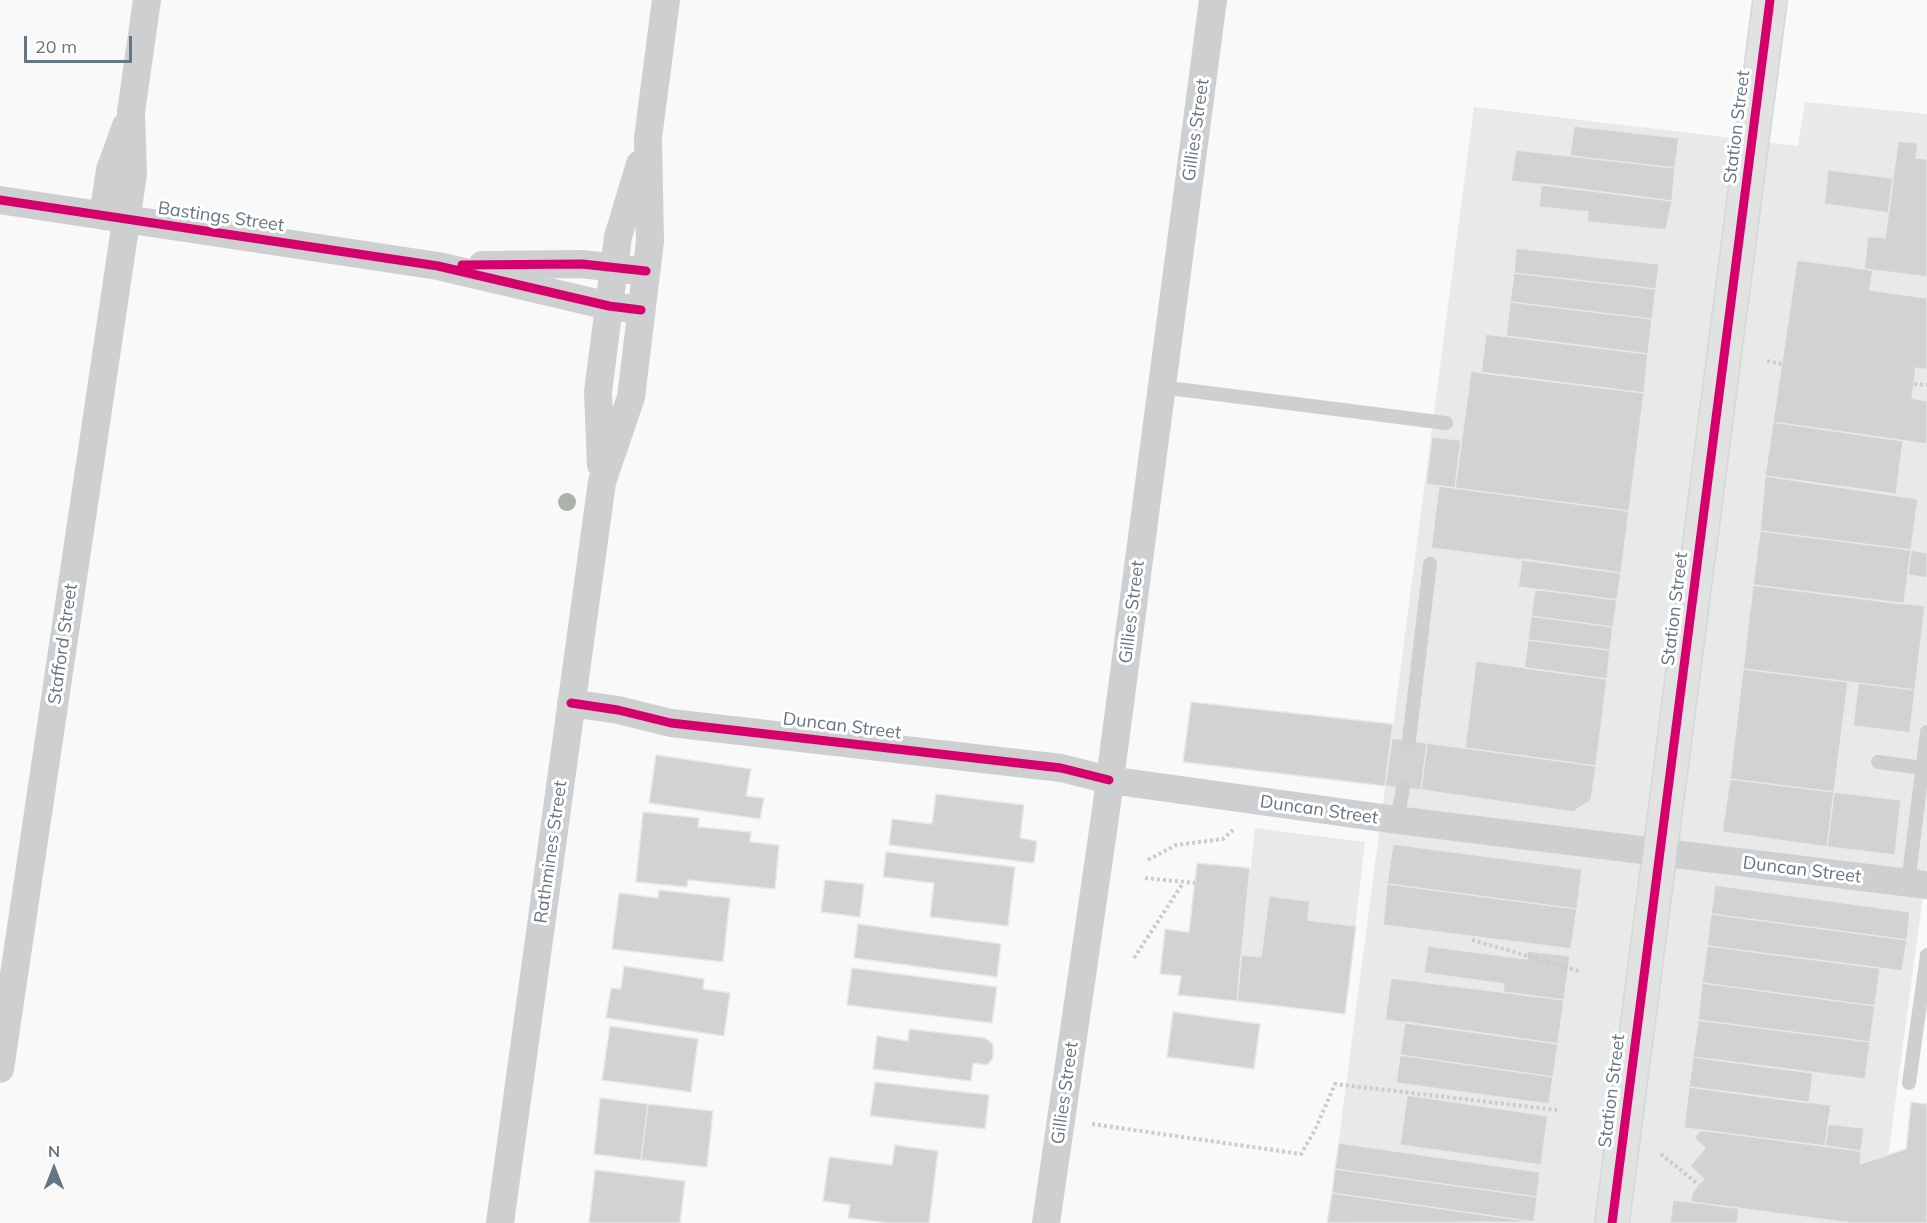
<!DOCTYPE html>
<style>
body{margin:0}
#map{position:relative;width:1927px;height:1223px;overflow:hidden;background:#f9f9f9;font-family:Mulish,sans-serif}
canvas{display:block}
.north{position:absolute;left:24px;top:1139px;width:60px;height:60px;-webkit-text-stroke:4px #fff;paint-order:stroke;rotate:0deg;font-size:16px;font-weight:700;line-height:24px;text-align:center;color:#657683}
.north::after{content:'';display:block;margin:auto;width:21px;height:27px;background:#657683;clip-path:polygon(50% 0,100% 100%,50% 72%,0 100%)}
.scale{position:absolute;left:24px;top:36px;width:108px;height:27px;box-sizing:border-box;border:3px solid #657683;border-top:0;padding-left:8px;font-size:18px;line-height:21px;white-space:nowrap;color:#657683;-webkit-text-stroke:4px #fff;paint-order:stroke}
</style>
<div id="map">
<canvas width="1927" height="1223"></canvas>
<div class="north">N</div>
<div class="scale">20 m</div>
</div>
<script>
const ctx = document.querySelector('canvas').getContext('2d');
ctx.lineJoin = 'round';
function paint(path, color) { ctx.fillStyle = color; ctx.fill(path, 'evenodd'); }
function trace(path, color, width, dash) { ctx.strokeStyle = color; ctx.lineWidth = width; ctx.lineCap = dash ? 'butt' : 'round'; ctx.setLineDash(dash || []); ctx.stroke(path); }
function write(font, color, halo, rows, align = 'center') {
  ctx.font = font + ' Mulish,sans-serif'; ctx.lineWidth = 6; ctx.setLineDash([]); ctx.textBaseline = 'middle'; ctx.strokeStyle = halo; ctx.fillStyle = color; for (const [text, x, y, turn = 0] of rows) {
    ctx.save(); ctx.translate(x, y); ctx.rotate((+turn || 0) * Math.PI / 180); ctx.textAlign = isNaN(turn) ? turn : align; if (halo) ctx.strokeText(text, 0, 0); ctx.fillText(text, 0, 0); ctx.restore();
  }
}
const built = new Path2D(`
 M1805 102 1927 114V866L1879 1223H1328L1474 107 1798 146Z
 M1255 828 1365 842 1345 1014 1237 1001Z`);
const building = new Path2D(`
 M1574 126 1679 138 1675 168 1570 156Z
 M1898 141 1918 143 1916 158 1927 159V277L1864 269 1868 236 1885 238Z
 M1516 150 1675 168 1672 201 1511 181Z
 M1828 170 1893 178 1889 213 1824 204Z
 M1541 184 1672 201 1666 230 1587 222 1588 212 1539 207Z
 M1516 248 1659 264 1656 289 1514 273Z
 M1797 260 1873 270 1870 290 1927 298V370L1916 368 1912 398 1927 401V444L1773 422Z
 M1514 273 1656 289 1652 319 1510 302Z
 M1510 302 1652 319 1648 354 1506 336Z
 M1486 334 1648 354 1644 393 1481 373Z
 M1471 371 1644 393 1629 511 1455 488Z
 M1773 422 1903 441 1896 494 1765 476Z
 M1432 437 1461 440 1455 488 1426 484Z
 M1765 476 1918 499 1911 550 1760 531Z
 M1439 486 1629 511 1621 573 1431 548Z
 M1760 531 1911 550 1904 604 1753 585Z
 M1911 550 1927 553V578L1908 575Z
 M1522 559 1621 573 1617 600 1518 587Z
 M1753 585 1925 606 1915 690 1743 669Z
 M1535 589 1617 600 1613 627 1531 616Z
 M1531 616 1613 627 1610 650 1528 640Z
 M1528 640 1610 650 1607 679 1524 668Z
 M1476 661 1607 679 1596 766 1465 748Z
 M1743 669 1848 682 1834 792 1730 779Z
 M1858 683 1915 690 1910 733 1853 726Z
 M1191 702 1393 724 1385 786 1183 762Z
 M1392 738 1427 743 1421 790 1385 786Z
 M1427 743 1596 766 1591 800 1573 812 1421 790Z
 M656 755 751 769 746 796 764 798 760 819 649 803Z
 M1730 779 1834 792 1827 847 1722 832Z
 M1834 792 1901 800 1895 855 1827 847Z
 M936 794 1024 805 1020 838 1037 841 1034 863 889 845 892 819 932 824Z
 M643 812 699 818 698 827 751 832 750 842 779 845 775 889 688 880 687 887 636 882Z
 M1393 844 1582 869 1577 909 1387 884Z
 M886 852 1015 867 1008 926 930 917 934 883 883 877Z
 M1197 863 1250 868 1237 1001 1178 995 1181 976 1160 974 1165 929 1189 932Z
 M825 880 864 884 860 917 821 912Z
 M1387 884 1577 909 1571 949 1383 925Z
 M1715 885 1910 912 1907 940 1711 914Z
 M659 890 730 898 723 962 612 949 619 893 658 898Z
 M1269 896 1310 901 1308 920 1356 926 1345 1014 1237 1001 1241 955 1261 957Z
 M1711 914 1907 940 1902 971 1707 946Z
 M858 924 1001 944 997 977 854 958Z
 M1428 946 1527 959V951L1570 956 1564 1000 1503 992 1504 984 1424 973Z
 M1707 946 1880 968 1875 1006 1702 983Z
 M624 966 704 979 703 989 730 993 724 1036 606 1018 611 988 621 989Z
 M852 968 997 987 992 1023 847 1005Z
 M1391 978 1564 1000 1558 1044 1385 1020Z
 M1702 983 1875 1006 1870 1042 1698 1020Z
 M1173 1012 1260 1024 1254 1069 1167 1057Z
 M1698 1020 1870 1042 1865 1079 1693 1057Z
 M1405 1022 1558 1044 1553 1077 1400 1055Z
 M610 1026 698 1039 691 1092 602 1080Z
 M909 1029 985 1038 993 1044V1058L987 1065 973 1063 971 1081 873 1069 877 1036 908 1041Z
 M1400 1055 1553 1077 1549 1104 1396 1083Z
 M1693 1057 1813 1073 1809 1103 1689 1087Z
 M875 1082 989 1095 985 1129 870 1116Z
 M1689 1087 1831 1105 1825 1146 1684 1128Z
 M1407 1095 1548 1116 1541 1165 1400 1145Z
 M600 1098 648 1104 641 1160 594 1154Z
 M1911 1102 1927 1104V1223H1850L1691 1202 1692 1193 1704 1179 1690 1166 1705 1148 1694 1138 1701 1130 1861 1151 1860 1164 1906 1149Z
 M648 1104 713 1111 707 1167 641 1160Z
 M1828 1124 1864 1128 1861 1151 1825 1146Z
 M1339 1143 1540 1172 1537 1197 1335 1169Z
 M895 1145 938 1151 929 1223H889L848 1218 850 1205 823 1201 829 1157 892 1165Z
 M1335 1169 1537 1197 1534 1222 1332 1193Z
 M595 1170 685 1181 680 1223H589Z
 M1332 1193 1534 1222 1327 1223Z
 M1673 1200 1739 1208 1737 1223H1670Z`);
const path = new Path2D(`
 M1767 361 1782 364
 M1914 384 1927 385
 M1148 860 1176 845 1223 839 1233 830
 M1145 878 1195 883
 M1472 940 1579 971
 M1134 958 1183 883
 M1092 1124 1301 1154 1315 1130 1335 1084 1557 1110
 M1661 1154 1699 1185`);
const lane = new Path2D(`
 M1161 387 1446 423
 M1409 740 1430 564
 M1878 762 1922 768
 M1397 820 1403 788
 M1908 883 1927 732
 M1909 1083 1927 955`);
const street = new Path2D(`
 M0 200 438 266 609 306 641 310
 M103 216 110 170 126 126
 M482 265 582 264 631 270
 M601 465 598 392 609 306 618 237 640 164
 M571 703 618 710 671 723 1061 768 1109 780 1397 820 1927 885
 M0 1069 133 174 131 112 147 0
 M500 1223 602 482 631 397 650 241 648 138 666 0
 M1046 1223 1105 817 1213 0`);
const secondary = new Path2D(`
 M1612 1223 1770 0`);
const cycleway = new Path2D(`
 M0 200 438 266 609 306 641 310
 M462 265 582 264 646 271
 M571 703 618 710 671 723 1061 768 1109 780
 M1612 1223 1770 0`);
const trees = [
 [567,502]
];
const streetNames = [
 ["Station Street",1737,127,-83],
 ["Gillies Street",1196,130,-82],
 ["Bastings Street",221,217,8],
 ["Station Street",1675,609,-83],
 ["Gillies Street",1132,612,-83],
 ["Stafford Street",63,644,-82],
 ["Duncan Street",842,726,7],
 ["Duncan Street",1319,810,8],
 ["Rathmines Street",551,852,-82],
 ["Duncan Street",1802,870,7],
 ["Station Street",1612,1091,-83],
 ["Gillies Street",1065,1093,-82]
];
paint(built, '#e8e9e9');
paint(building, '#d0d2d3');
trace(building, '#e8e8e8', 1.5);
trace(secondary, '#d5d6d7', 36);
trace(path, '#cbcccd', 4, [3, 3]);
trace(lane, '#cecfd0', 14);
trace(street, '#cecfd0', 28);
trace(secondary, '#e1e2e2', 33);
trace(cycleway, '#d6006c', 9);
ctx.fillStyle = '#a9b3a7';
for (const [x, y] of trees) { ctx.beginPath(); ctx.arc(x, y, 9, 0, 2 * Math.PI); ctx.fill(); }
write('18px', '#657683', '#fff', streetNames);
</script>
